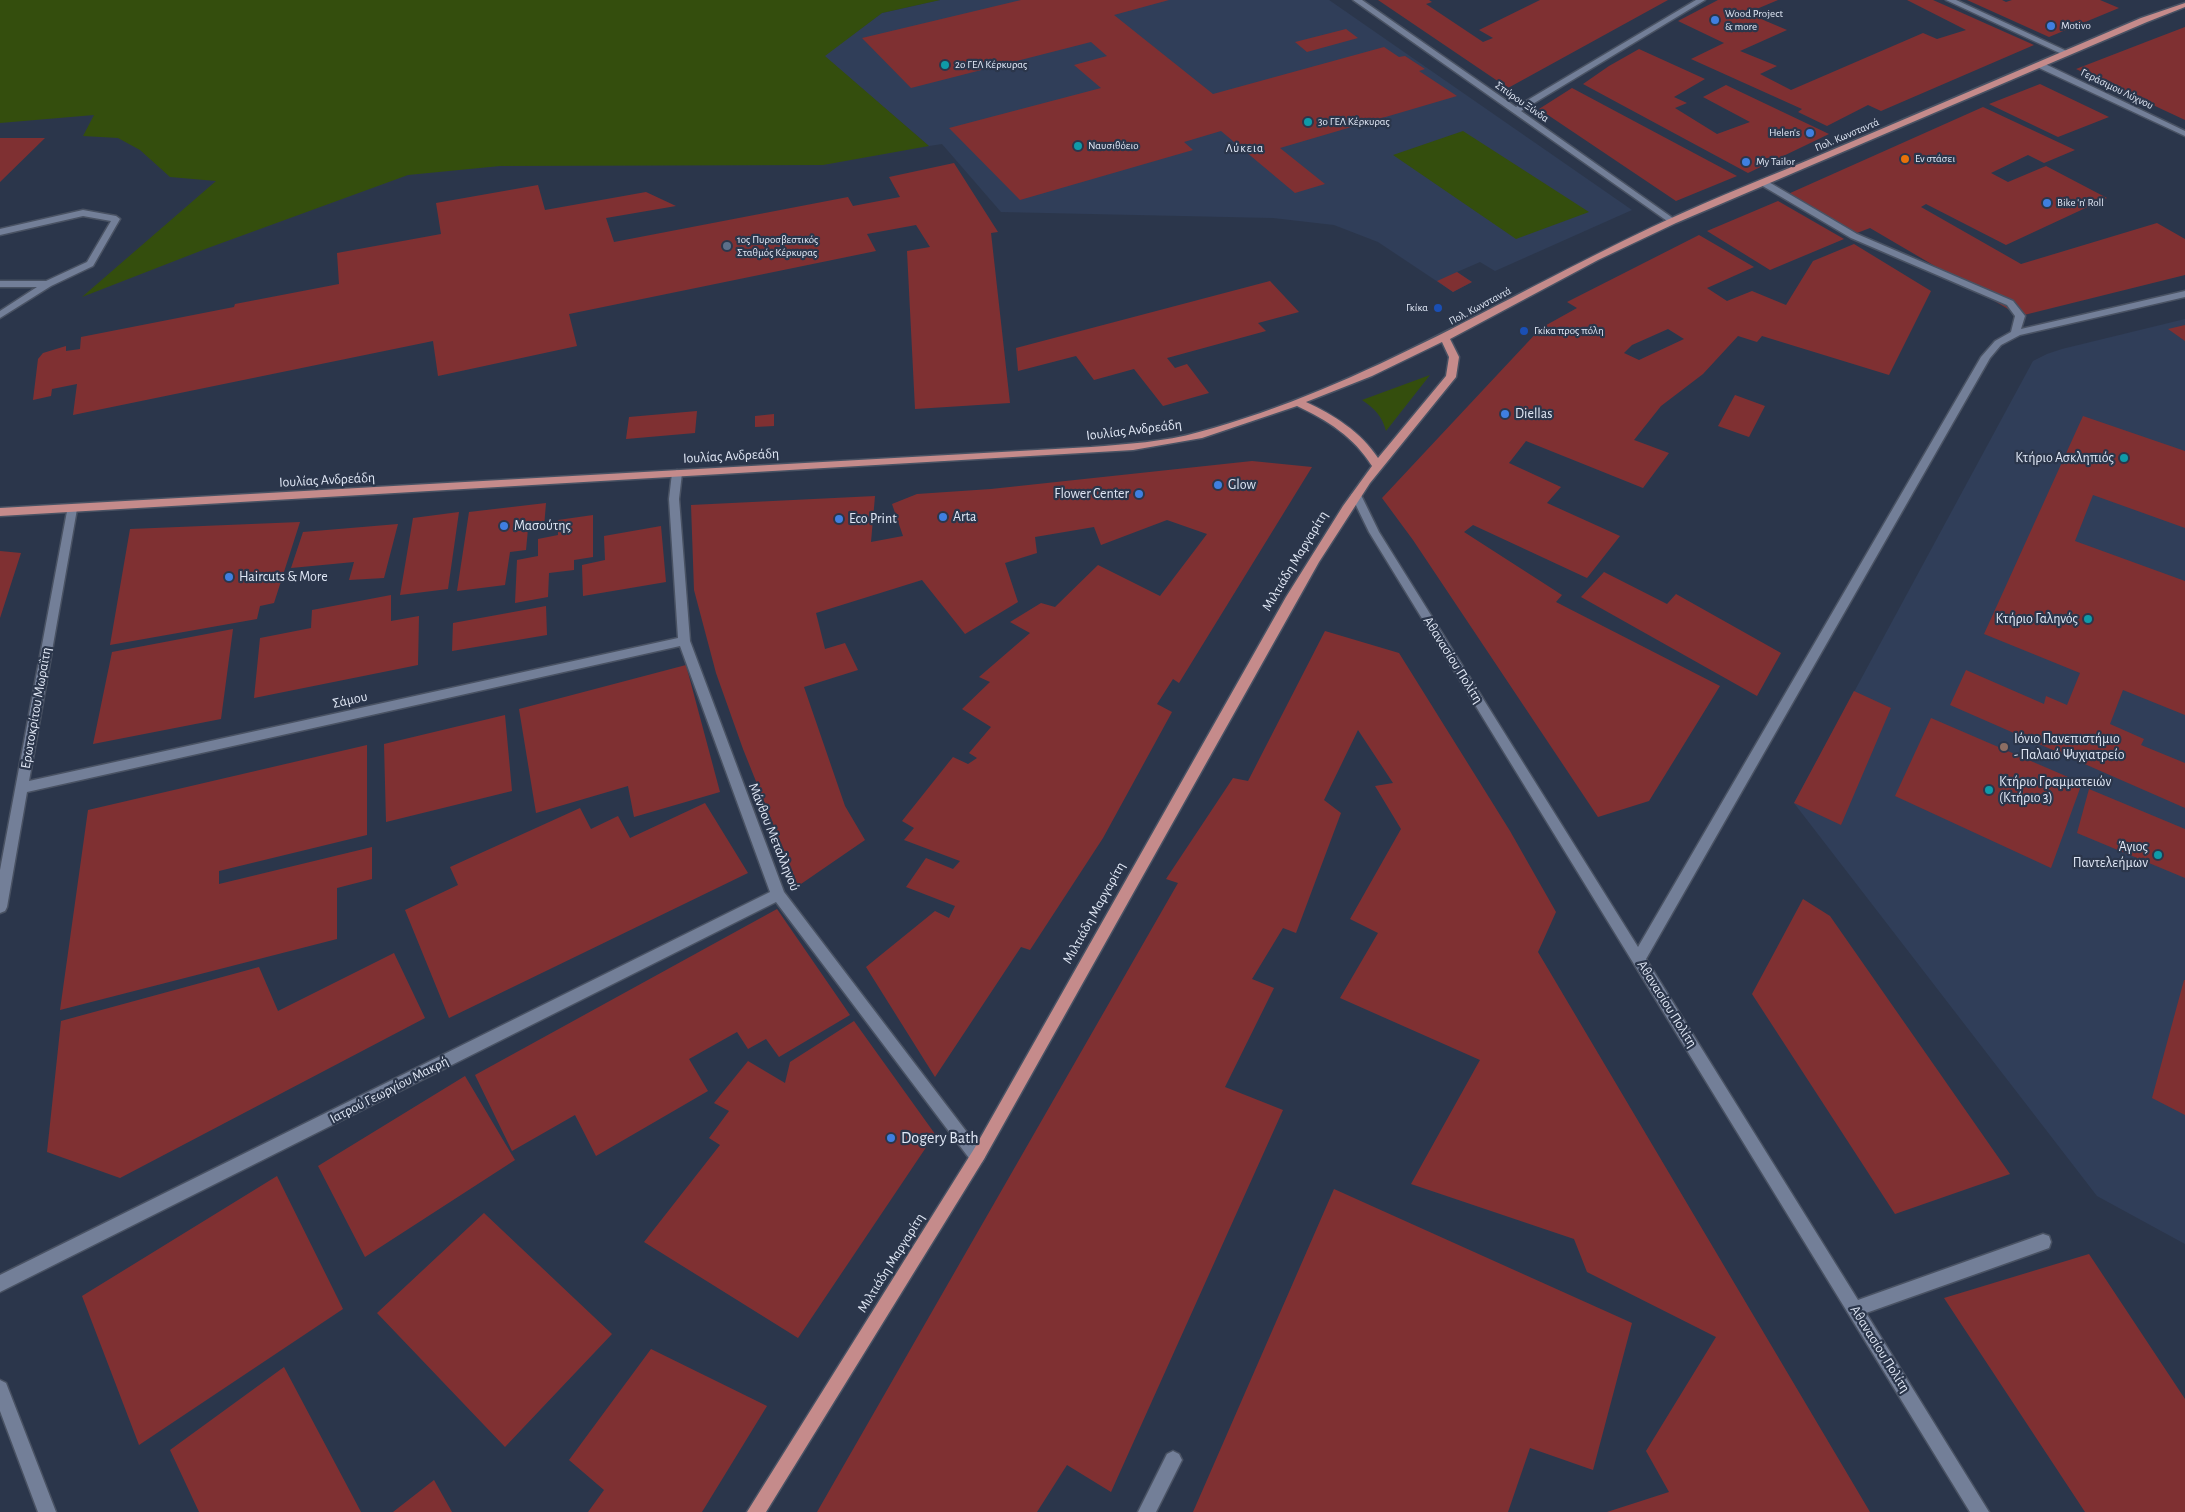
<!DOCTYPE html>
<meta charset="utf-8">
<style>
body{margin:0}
canvas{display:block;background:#2b364b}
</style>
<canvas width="2185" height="1512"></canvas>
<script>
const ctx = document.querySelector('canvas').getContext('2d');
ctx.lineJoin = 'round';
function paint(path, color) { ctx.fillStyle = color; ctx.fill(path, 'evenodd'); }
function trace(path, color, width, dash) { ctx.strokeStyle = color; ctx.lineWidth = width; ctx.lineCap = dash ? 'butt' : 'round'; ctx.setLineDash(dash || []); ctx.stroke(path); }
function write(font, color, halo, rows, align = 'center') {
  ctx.font = font + ' "Alegreya Sans",sans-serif'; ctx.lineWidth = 4.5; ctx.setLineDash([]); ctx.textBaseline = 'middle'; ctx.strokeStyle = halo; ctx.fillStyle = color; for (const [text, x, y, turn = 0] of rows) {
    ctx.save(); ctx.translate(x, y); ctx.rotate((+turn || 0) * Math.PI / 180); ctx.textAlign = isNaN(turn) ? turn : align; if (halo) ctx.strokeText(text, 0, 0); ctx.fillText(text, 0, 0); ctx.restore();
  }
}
const built = new Path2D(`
 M940 0H1329L1632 210 1495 271 1480 262 1457 272 1472 282 1453 292 1378 242 1334 225 1273 218 1001 212 942 144 929 146 824 56 882 13Z
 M2185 319V1244L2097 1196 1794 803 2033 361 2047 354 2062 349Z`);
const green = new Path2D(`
 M0 0H940L882 13 825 56 929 146 823 165 500 166 408 175 208 248 82 297 216 181 170 177 140 150 118 138 83 136 94 115 0 123Z
 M1463 131 1589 212 1516 239 1393 155Z
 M1430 375 1386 431C1382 416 1375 409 1362 400Z`);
const building = new Path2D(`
 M1021 0H1169L1114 15 1213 94 1384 47 1399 57 1405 56 1425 69 1419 71 1457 96 1280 148 1325 184 1295 193 1221 131 1184 142 1193 150 1020 200 949 128 1101 88 1074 65 1107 56 1091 42 911 88 862 38Z
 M1378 0H1429L1432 2 1426 4 1483 42 1493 38 1479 30 1540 0H1668L1508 88Z
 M1718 0H1778L1747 13 1787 30 1740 51 1777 66 1760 74 1791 90 1923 33 1937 39 1966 30 1907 0H1933L2034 45 1881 111 1868 105 1827 126 1798 112 1802 109 1691 59 1724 43 1678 21Z
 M1967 0H2002L2006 2 2012 0H2100L2119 8 2049 37Z
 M2185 27V120L2076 69 2151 40Z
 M1346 29 1358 38 1307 52 1295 42Z
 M1639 49 1705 79 1674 97 1687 103 1675 108 1717 134 1750 122 1703 97 1726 85 1829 134 1748 173 1583 84 1609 66Z
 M2040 84 2109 117 2058 137 1989 104Z
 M1572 88 1737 176 1676 201 1539 109Z
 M1983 107 2075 150 2044 163 2028 155 1991 173 2008 182 2046 166 2107 198 2006 245 1926 204 1921 207 2021 264 2157 223 2185 239V275L2020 316 1870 228 1857 233 1788 194Z
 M0 138H45L0 182Z
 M954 163 998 232 991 233 1010 403 915 409 907 251 930 247 916 225 867 234 876 251 569 314 577 346 438 376 433 341 73 415 77 384 52 389 51 396 33 400 38 359 43 353 66 346V351L80 349 81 337 234 307 235 304 339 284 337 253 441 234 436 203 538 185 545 210 646 192 676 206 606 218 614 242 848 197 853 206 900 197 889 177Z
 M1778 201 1844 239 1770 270 1707 231Z
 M1699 235 1754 267 1707 288 1727 301 1752 291 1786 305 1813 261 1854 244 1931 291 1889 375 1762 336 1757 342 1738 336 1703 374 1661 406 1634 440 1669 453 1643 488 1526 441 1509 463 1561 487 1547 503 1620 536 1587 578 1473 525 1464 532 1562 595 1556 602 1720 686 1649 801 1598 817 1413 540 1382 498 1541 328 1577 308 1567 302ZM1668 329 1684 339 1639 360 1624 353 1632 345Z
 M1457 272 1472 282 1453 292 1437 281Z
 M1270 281 1299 312 1258 323 1266 331 1167 358 1175 368 1187 364 1209 393 1163 406 1134 369 1094 380 1076 356 1018 371 1016 348Z
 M2185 325V341L2168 329Z
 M1735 395 1765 406 1749 437 1718 426Z
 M697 411 695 433 626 439 629 417Z
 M774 414V426L755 427V416Z
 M2083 416 2185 451V528L2093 495 2075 541 2185 581V715L2123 690 2110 724 2144 739 2141 745 2185 763V808L1950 705 1966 670 2044 704 2046 696 2067 705 2080 673 1984 634Z
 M1252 461 1312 467 1179 683 1173 679 1157 704 1172 712 1103 838 1030 950 1021 947 935 1077 866 967 935 911 949 918 955 906 906 887 926 858 953 869 960 861 904 840 914 828 902 821 953 757 968 764 977 758 969 753 991 727 962 709 990 682 979 677 1030 633 1010 622 1041 603 1055 607 1098 565 1160 596 1207 534 1167 520 1101 545 1094 527 1035 537 1037 553 1005 563 1018 602 965 634 922 580 816 613 825 649 845 643 858 670 804 687 845 806 865 840 798 886 743 749 716 673 694 590 691 505 875 496 871 542 903 536 892 504 917 494 991 489Z
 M546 503 544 527 528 529 526 550 510 552 505 585 457 591 469 512Z
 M459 512 448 589 400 595 413 518Z
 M593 515V557L574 560V570L549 573 548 597 515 603 517 560 538 556V539L558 535V520Z
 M300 522 274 603 260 606 257 619 110 645 130 529Z
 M398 524 384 578 349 580 354 562 291 568 303 532Z
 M661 526 666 582 583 596 582 565 605 560 604 536Z
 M0 551 21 553 0 618Z
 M1604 572 1667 604 1676 594 1781 653 1757 696 1581 597Z
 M391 595V621L419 616 418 665 254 698 260 638 311 628 312 610Z
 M546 606 547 635 452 651 453 623Z
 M233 629 221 719 93 744 112 652Z
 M1325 631 1399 653 1510 831 1556 912 1538 952 1870 1512H1607L1669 1492 1646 1451 1716 1337 1587 1272 1574 1239 1411 1184 1480 1060 1340 998 1378 933 1350 919 1401 829 1375 786 1393 783 1358 730 1324 800 1341 813 1296 933 1283 928 1252 979 1274 988 1225 1087 1283 1110 1111 1492 1067 1465 1037 1512H817L1178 883 1166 879 1233 778 1248 781Z
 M686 665 720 792 634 817 628 786 536 813 519 709Z
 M1854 691 1891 708 1841 825 1794 803Z
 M505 715 512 791 386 822 384 744Z
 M1931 718 2082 783 2051 868 1895 796Z
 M367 745V835L219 871V884L372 847V879L337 888V939L60 1010 88 810Z
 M2089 789 2185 829V878L2077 833Z
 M705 803 748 873 449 1018 405 910 458 885 450 867 580 808 591 829 618 816 630 838Z
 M1803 899 1830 916 2010 1174 1895 1214 1752 994Z
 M777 909 850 1015 779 1057 766 1039 748 1049 737 1032 689 1059 708 1091 596 1156 575 1115 512 1151 475 1075Z
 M394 953 425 1018 120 1178 47 1152 61 1021 259 967 278 1011Z
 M2184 980H2185V1115L2152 1098Z
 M854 1021 935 1134 798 1338 644 1242 720 1145 709 1138 729 1111 714 1103 748 1061 785 1083 790 1062Z
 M465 1076 515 1160 365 1257 318 1166Z
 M277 1176 343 1309 139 1445 82 1296Z
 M1334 1189 1632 1323 1593 1470 1530 1448 1508 1512H1193Z
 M484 1213 612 1334 505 1447 377 1313Z
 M2089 1254 2185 1399V1512H2085L1944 1298Z
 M651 1349 767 1406 702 1512H588L604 1490 569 1460Z
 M284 1367 361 1512H199L170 1450Z
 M434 1480 452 1512H393Z`);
const minor = new Path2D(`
 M1353 0H1362L1516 107 1696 0H1705L1521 111 1677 221 1670 223Z
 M1946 0H1956L2071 53 2064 55Z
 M2037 63H2043L2185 131V136L2037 67Z
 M1761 181H1767L1857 234 2013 301 2025 316 2021 329 2185 291V297L2020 335 2001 345 1990 358 1646 959 1858 1300 2043 1234 2049 1236 2051 1242 2049 1248 1866 1313 1989 1512H1970L1369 532 1351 495 1356 491 1360 493 1379 532 1638 947 1981 357 1995 341 2011 332 2015 316 2007 305 1851 238 1761 185Z
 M83 210 116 216 120 219 93 266 51 286 0 318V311L37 287H0V281H46L87 262 111 221 83 216 0 235V229Z
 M677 470 682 473 679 499 690 641 784 892 982 1152 985 1157 982 1162 977 1164 972 1162 776 902 0 1292V1275L770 892 680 646 27 792 7 907 5 911 0 913V870L68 506H76L77 509 29 781 678 638 669 499 672 473Z
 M0 1380 6 1383 56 1512H38L0 1411Z
 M1173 1451 1179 1454 1182 1460 1156 1512H1138L1167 1454Z`);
const major = new Path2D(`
 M2185 3V7L2147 22 1676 223 1598 260 1450 339 1459 357 1456 377 1370 483 1319 562 984 1159 766 1512H747L974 1149 1286 597 1343 506 1372 466C1354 437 1327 420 1297 406L1202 438 1133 450 0 516V508L1091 447C1127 444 1164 442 1199 432 1366 387 1511 292 1667 220 1719 196 1773 175 1825 153 1931 108 2036 63 2141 18ZM1442 342 1449 357 1446 376 1378 458C1361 432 1334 415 1306 402L1372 376Z`);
const markers = [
 [1715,20,5,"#3f7fe0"],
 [2051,26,5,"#3f7fe0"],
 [945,65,5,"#0f9aa8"],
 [1308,122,5,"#0f9aa8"],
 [1810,133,5,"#3f7fe0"],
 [1078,146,5,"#0f9aa8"],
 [1905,159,5,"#e8710a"],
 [1746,162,5,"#3f7fe0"],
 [2047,203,5,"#3f7fe0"],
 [727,246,5,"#5c6f8a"],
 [1438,308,5,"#1a4fb4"],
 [1524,331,5,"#1a4fb4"],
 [1505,414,5,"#3f7fe0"],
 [2124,458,5,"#0f9aa8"],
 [1218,485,5,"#3f7fe0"],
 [1139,494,5,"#3f7fe0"],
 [943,517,5,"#3f7fe0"],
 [839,519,5,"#3f7fe0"],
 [504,526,5,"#3f7fe0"],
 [229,577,5,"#3f7fe0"],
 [2088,619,5,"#0f9aa8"],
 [2004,747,5,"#8d6e63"],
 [1989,790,5,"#0f9aa8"],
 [2158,855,5,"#0f9aa8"],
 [891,1138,5,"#3f7fe0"]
];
const farPoinames = [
 ["Wood Project",1725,14],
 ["& more",1725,27],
 ["Motivo",2061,26],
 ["2ο ΓΕΛ Κέρκυρας",955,65],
 ["3ο ΓΕΛ Κέρκυρας",1318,122],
 ["Helen's",1800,133,"right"],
 ["Ναυσιθόειο",1088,146],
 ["Εν στάσει",1915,159],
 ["My Tailor",1756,162],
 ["Bike 'n' Roll",2057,203],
 ["1ος Πυροσβεστικός",737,240],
 ["Σταθμός Κέρκυρας",737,253],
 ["Γκίκα",1428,308,"right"],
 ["Γκίκα προς πόλη",1534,331]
];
const farStreetnames = [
 ["Γεράσιμου Λύχνου",2117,89,26],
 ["Σπύρου Ξύνδα",1522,102,35],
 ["Πολ. Κωνσταντά",1847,135,-23],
 ["Πολ. Κωνσταντά",1480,306,-28]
];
const farNeighbourhoodnames = [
 ["Λύκεια",1245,148]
];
const poiNames = [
 ["Diellas",1515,414],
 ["Κτήριο Ασκληπιός",2114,458,"right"],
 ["Glow",1228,485],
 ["Flower Center",1129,494,"right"],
 ["Arta",953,517],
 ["Eco Print",849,519],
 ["Μασούτης",514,526],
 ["Haircuts & More",239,577],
 ["Κτήριο Γαληνός",2078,619,"right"],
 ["Ιόνιο Πανεπιστήμιο",2014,739],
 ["- Παλαιό Ψυχιατρείο",2014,755],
 ["Κτήριο Γραμματειών",1999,782],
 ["(Κτήριο 3)",1999,798],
 ["Άγιος",2148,847,"right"],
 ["Παντελεήμων",2148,863,"right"]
];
const streetNames = [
 ["Ιουλίας Ανδρεάδη",1134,430,-7],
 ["Ιουλίας Ανδρεάδη",731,456,-3],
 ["Ιουλίας Ανδρεάδη",327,480,-3],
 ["Μιλτιάδη Μαργαρίτη",1295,561,-59],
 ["Αθανασίου Πολίτη",1453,660,58],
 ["Σάμου",350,700,-13],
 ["Ερωτοκρίτου Μωραΐτη",36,708,-80],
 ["Μάνθου Μεταλληνού",774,837,68],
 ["Μιλτιάδη Μαργαρίτη",1094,913,-61],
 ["Αθανασίου Πολίτη",1667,1004,58],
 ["Ιατρού Γεωργίου Μακρή",389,1090,-27],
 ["Μιλτιάδη Μαργαρίτη",891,1263,-58],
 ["Αθανασίου Πολίτη",1880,1349,58]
];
const nearPoinames = [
 ["Dogery Bath",901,1138]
];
paint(built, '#303e59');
paint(green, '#344e0d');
paint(building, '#7f3032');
trace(minor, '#495263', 3);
trace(major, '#495263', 3);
paint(minor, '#737f98');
paint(major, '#c58b8b');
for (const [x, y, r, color] of markers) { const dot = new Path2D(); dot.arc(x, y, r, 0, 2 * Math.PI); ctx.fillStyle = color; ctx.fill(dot); trace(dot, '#2b364b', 2); }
write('11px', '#e1e8f6', '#2b364b', farPoinames, 'left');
write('11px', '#e1e8f6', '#2b364b', farStreetnames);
ctx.letterSpacing = '1px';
write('12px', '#e1e8f6', '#2b364b', farNeighbourhoodnames);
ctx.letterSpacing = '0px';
write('14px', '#e1e8f6', '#2b364b', poiNames, 'left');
write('14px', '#e1e8f6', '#2b364b', streetNames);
write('16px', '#e1e8f6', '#2b364b', nearPoinames, 'left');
</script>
